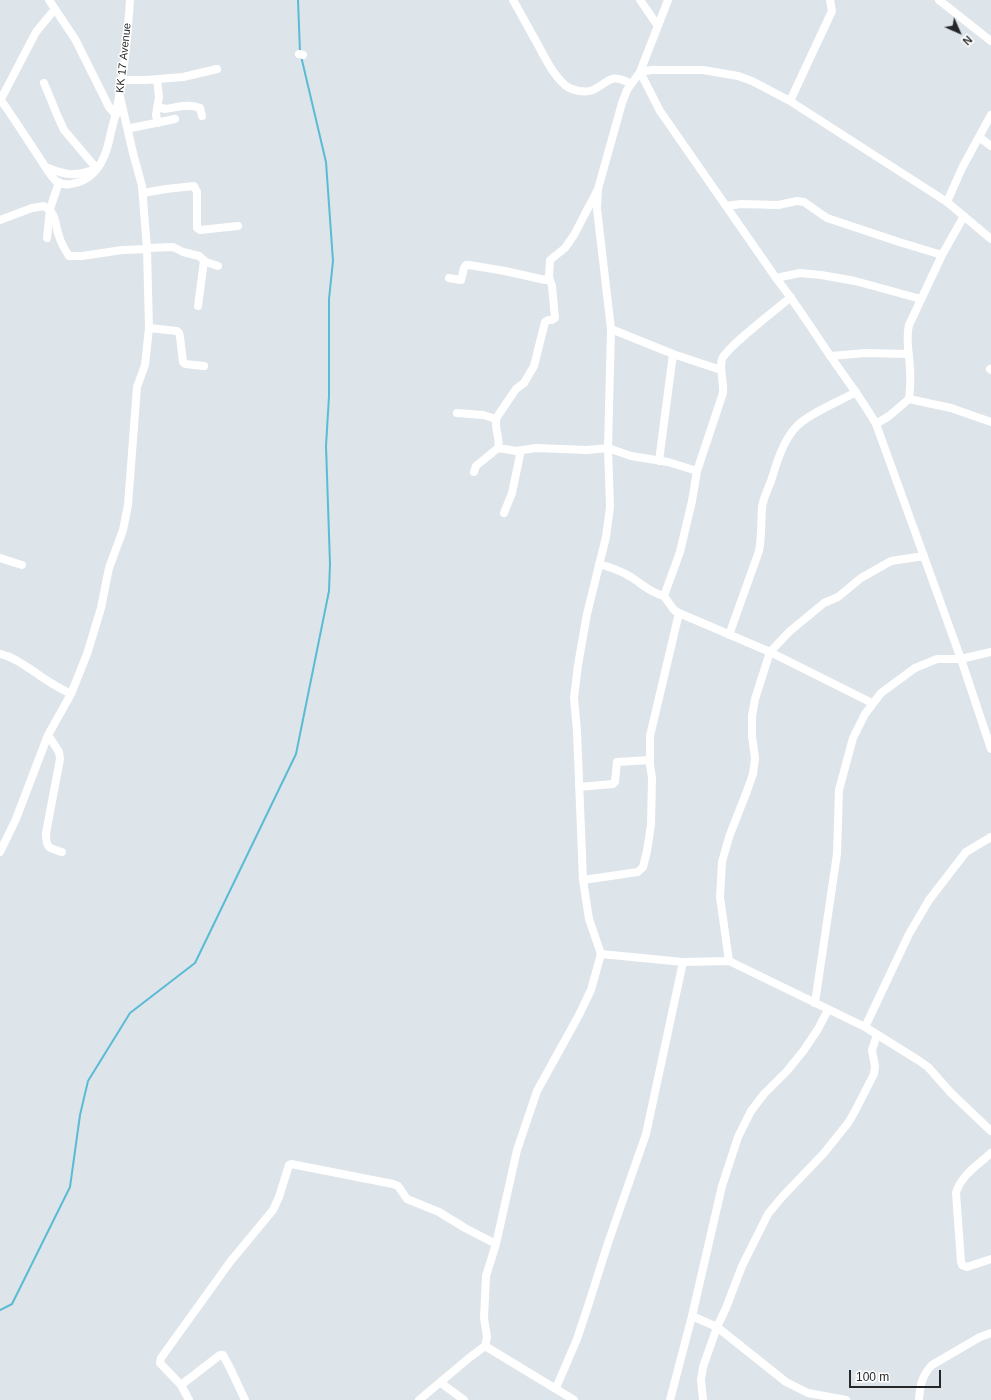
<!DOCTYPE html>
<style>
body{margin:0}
#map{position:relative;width:991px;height:1400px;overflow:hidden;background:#dde4ea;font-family:Arial,sans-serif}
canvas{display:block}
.north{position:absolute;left:939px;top:12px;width:40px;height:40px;-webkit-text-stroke:3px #fff;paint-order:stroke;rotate:135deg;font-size:11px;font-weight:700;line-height:16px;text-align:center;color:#242628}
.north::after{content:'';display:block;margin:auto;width:14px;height:18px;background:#242628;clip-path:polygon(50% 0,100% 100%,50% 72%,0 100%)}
.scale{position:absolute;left:849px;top:1370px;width:92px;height:18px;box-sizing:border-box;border:2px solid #242628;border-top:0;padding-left:5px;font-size:12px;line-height:14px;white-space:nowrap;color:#242628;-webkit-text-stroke:3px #fff;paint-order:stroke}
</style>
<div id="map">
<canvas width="991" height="1400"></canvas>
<div class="north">N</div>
<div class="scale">100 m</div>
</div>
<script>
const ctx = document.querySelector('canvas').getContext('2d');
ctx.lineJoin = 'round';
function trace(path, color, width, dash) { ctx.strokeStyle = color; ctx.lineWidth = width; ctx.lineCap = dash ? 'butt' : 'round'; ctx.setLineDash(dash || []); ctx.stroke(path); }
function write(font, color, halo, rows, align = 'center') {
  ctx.font = font + ' Arial,sans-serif'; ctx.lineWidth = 3; ctx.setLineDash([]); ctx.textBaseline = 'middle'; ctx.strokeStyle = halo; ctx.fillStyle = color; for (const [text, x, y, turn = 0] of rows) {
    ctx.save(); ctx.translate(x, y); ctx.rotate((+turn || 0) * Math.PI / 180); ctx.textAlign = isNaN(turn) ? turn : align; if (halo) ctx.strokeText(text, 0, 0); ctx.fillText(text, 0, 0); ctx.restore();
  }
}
const stream = new Path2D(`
 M298 0 300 52
 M0 1310 12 1304 70 1187 80 1115 88 1081 130 1013 195 963 296 754 329 591 330 564 326 446 329 396V299L333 261 326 162 301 56`);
const minor = new Path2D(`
 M49 0 75 39 109 107 116 115
 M513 0C521 14 529 29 537 43 545 58 553 75 566 86 573 91 585 93 593 90 609 82 611 72 631 84
 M640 0 658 26
 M668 0 640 72 660 111 776 278C795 302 812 329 829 354 845 378 862 399 876 424L961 659 991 749
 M939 0 991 41
 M299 54 303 55
 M122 80H146L183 77 217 69
 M157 80 159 97 156 115 158 123
 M44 83 58 117 64 130 97 169
 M0 99C14 118 26 138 39 157 44 165 50 176 57 182 63 185 69 185 75 183 87 181 97 171 102 161 107 152 109 142 111 132 123 89 127 44 130 0
 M0 101 36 32 55 9
 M790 101 832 11 830 0
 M157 108H163L164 109C175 108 189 103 200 108L202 116
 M131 128 175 119
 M979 137 991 146
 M48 168C68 176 76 176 96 169
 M143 193 166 189 194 186 197 192V228L200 230 238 226
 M947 202 962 168 991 115
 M726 206 741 204 778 205 797 201 804 202 827 218 899 242 942 255
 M0 220 32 208 44 206C58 215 54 223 59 236 61 243 65 250 69 256H82L122 250 147 249
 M47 238 50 209 59 182
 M146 248 173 247 183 252 199 256 206 262 218 266
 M449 278 461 280 464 268 466 265H469L505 271 545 280 549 277 550 260 565 248 574 235 597 191
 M776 278 800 273 821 275 855 281 921 299
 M198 306 204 261
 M149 328 177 331 179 333 180 337 183 362 185 364 204 366
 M611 329 673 354 721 370
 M830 356 866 353 908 354
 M990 369 991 370
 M909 399 951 408 991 422
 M457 413 483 415 496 419
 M876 424 889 416 909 399C910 389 911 380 910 370 910 355 905 341 909 325L942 255 964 216
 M498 448 516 451 536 448 587 450 608 448 631 456 668 462 697 471
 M659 461 673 354
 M474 472 476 466 498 448C501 438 493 428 497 417L516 389 524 383 534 366 545 322 548 320H552L555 318 552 286 549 277
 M504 513 512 493 521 450
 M0 558 22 565
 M599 564C610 567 621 571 631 577 642 584 651 593 664 596L674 610 679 613 770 652 872 703
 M664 596 680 552 692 501 697 471 723 393C724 382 719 369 722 359 727 347 778 308 791 297
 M729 635 759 551C762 536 761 522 762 508 763 497 769 488 772 478 777 461 784 439 797 426 808 414 840 401 856 392
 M0 654C14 657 24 665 36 673 47 681 59 688 71 694
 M48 735 59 752 60 759 46 833C46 848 48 848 62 852
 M579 787 613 784 615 782 617 762 650 760
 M0 852 16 819 48 735 71 694 87 654 101 608 109 568 123 530 128 505 137 387 145 365 149 328 147 249 142 186 133 153 120 97
 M583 880 638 872 643 867 647 851 651 825 652 778 650 765V736L679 613
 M601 954 683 962 729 961 865 1027 918 1060 928 1067 951 1093 991 1131
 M729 961 720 897 722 862 729 837 747 791 753 774 755 758 752 736V716L755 699 770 652 790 631 824 603 838 597 861 578 891 561 924 556
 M815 1003 837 854 839 790 853 738 865 714 881 693 915 668 937 659H961L991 652
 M865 1027 909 934 929 900 966 852 991 837
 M991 1153C979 1164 960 1176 956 1193L961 1262 962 1265 967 1267 991 1259
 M692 1316 717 1327 786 1382 808 1393 846 1400
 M485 1346 574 1400
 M441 1383 464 1400
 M181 1385 220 1355H223L230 1368 245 1400
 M556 1388 577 1339 589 1303 608 1243 646 1134 683 962
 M189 1400 181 1385 160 1363 161 1358 230 1262 273 1210 279 1197 289 1165 291 1164 393 1184 398 1186 407 1199 439 1212 465 1228 496 1244
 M419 1400 469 1358 485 1346 487 1337 484 1318 486 1276 496 1244 517 1150 537 1091 579 1015 591 990 601 954 589 919 583 880 577 731 574 698 578 665 587 614 606 537 610 507 608 448 611 329 597 209 598 189 622 103 627 90 640 72 652 70H703L738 76 752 81 790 101 947 202 991 239
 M670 1400 692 1316 722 1186 738 1137 751 1111 764 1094 787 1071 804 1050 818 1029 828 1010
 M703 1400 701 1380 703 1367 717 1327 726 1308 742 1266 768 1214 782 1197 824 1153 848 1123 854 1113 874 1074 875 1066 873 1056 872 1050 877 1035
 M919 1400C920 1386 922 1375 932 1365L980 1337 991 1333`);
const streetNames = [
 ["KK 17 Avenue",124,58,-84]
];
trace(stream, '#5abbd4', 2);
trace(minor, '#fff', 8);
write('11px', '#242628', '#fff', streetNames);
</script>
